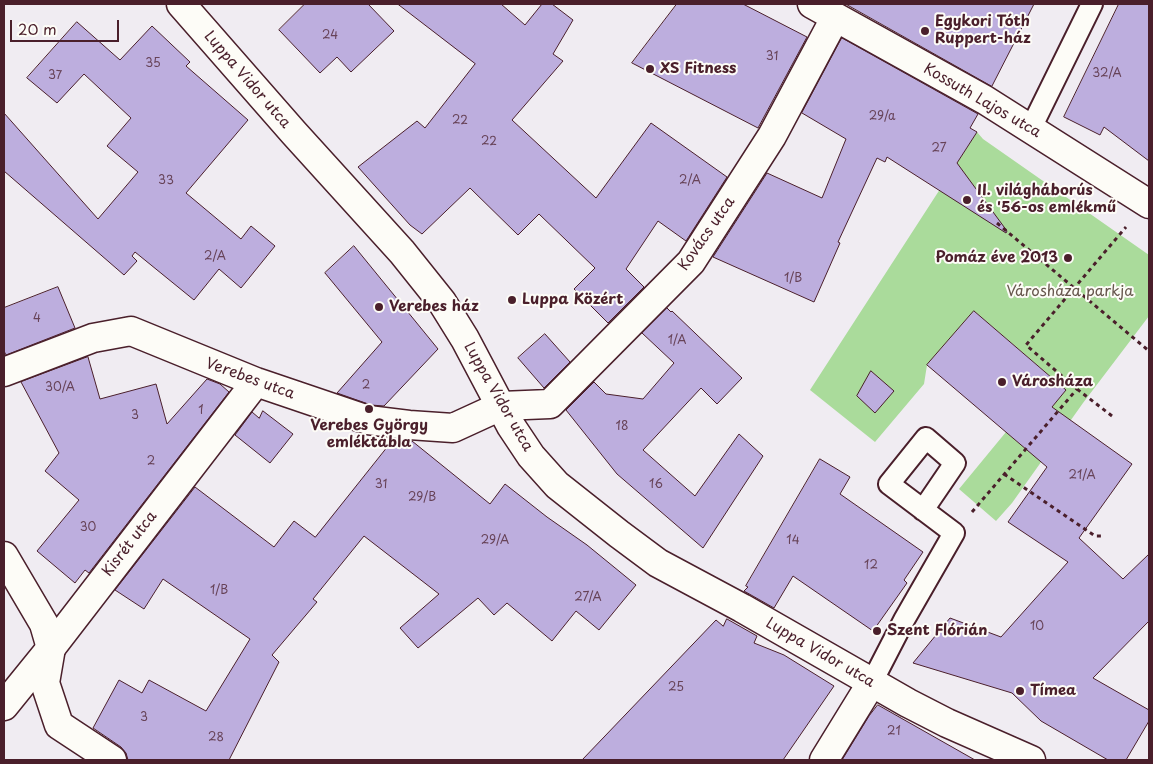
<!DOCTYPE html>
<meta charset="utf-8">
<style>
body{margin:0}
#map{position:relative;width:1153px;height:764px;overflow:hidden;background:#f0ecf2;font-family:"Playpen Sans",sans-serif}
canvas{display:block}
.frame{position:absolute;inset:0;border:5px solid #4a1f2b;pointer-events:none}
.scale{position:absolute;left:10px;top:20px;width:109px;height:22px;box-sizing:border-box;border:2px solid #4a1f2b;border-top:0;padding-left:6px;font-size:15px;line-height:18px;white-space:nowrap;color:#4a1f2b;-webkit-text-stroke:4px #fdfcf7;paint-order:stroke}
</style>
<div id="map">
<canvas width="1153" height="764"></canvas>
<div class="frame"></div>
<div class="scale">20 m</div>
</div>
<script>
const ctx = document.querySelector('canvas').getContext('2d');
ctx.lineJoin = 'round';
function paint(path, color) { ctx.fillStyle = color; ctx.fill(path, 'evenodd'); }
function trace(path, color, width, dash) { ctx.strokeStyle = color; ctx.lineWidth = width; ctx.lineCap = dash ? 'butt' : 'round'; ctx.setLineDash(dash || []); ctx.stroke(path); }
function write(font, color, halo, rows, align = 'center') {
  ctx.font = font + ' "Playpen Sans",sans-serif'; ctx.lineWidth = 4; ctx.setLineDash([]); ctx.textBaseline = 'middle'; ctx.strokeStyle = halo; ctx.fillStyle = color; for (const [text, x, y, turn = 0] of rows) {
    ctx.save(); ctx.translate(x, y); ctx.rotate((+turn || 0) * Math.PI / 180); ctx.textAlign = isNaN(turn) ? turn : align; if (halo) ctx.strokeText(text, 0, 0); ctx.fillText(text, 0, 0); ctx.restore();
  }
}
const green = new Path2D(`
 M977 132 983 139 1149 255V316L1083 403 1012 503 996 521 959 489 1006 432 1020 444 1066 390 974 311 927 365 924 384 875 442 810 390Z`);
const building = new Path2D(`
 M305 4H368L394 31 351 72 337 57 320 73 279 30Z
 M398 4H501L525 25 542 4H552L573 20 553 54 563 61 512 120 596 198 651 123 727 177 686 241 658 221 626 269 644 287 608 323 574 289 595 268 539 214 518 235 470 188 422 234 410 225 358 167 417 121 425 128 475 64Z
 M677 4H743L807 37 758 128 632 63Z
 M846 4H1034L992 86Z
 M1119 4H1149V161L1104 127 1100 135 1064 117Z
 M77 22 120 60 152 26 190 62 186 66 248 120 186 193 241 239 251 226 275 246 241 288 219 269 194 300 135 252 132 256 137 261 124 275 4 171V113L98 219 138 172 107 146 131 118 84 74 57 103 27 78Z
 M842 38 978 114 970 128 977 132 957 163 1007 231 1006 233 887 157 885 162 877 158 838 242 840 243 814 302 713 257 767 173 822 198 846 139 802 113Z
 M354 246 438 349 384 406 371 405 337 393 382 342 325 273Z
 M58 287 75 328 6 355 4 351V308Z
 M667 308 671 312 672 311 742 378 717 404 701 388 643 450 695 496 739 434 763 456 703 548 617 474 566 410 594 382 606 394 643 399 674 363 642 333Z
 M974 311 1066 390 1052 407 1132 464 1079 538 1123 579 1149 554V621L1093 678 1149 710V721L1126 760H1108L1041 721 1012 693 913 663 950 618 1001 637 1068 562 1008 522 1047 467 927 365Z
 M545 334 570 362 544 388 518 358Z
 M88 357 100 399 156 384 167 424 207 379 220 384 229 392 89 573 85 570 75 583 37 551 79 500 45 471 59 453 21 382Z
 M871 371 894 391 875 413 857 396Z
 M263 411 293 434 270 463 235 435 252 412 259 418Z
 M394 439 412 441 490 504 505 484 547 517 587 545 636 585 599 630 576 611 552 641 507 603 494 615 478 598 418 648 400 628 439 594 364 536 313 599 317 602 272 655 279 662 229 760H128L126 753 121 747 93 728 119 680 142 693 149 680 206 711 250 639 163 579 144 609 115 590 195 487 274 547 294 521 315 537Z
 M820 459 850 477 840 494 923 552 904 580 907 583 873 631 793 576 774 608 744 591 748 587 746 586Z
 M727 619 757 636 754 643 784 655 834 686 783 760H582L716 620 723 626Z
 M878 705 975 760H842L869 716Z`);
const path = new Path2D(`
 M997 223 1149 351
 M1112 416 1077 389 1026 345 1126 227
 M1004 474 1095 536H1102
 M972 512 1077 389`);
const service = new Path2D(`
 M1031 128 1092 4
 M872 682 904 620 954 533 889 484 926 438 955 463 923 510`);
const minor = new Path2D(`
 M4 372 93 338 131 331 256 382 368 420 409 425 453 428 501 406 550 404 691 262 772 136 835 18
 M4 706 51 648 256 382
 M824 760 872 682`);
const tertiary = new Path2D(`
 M181 4 294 133 402 252 442 302 465 339 511 426 531 456 557 485 619 534 658 563 742 608 908 703 947 723 1031 760
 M4 556 44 624 51 648 45 683 59 725 112 760`);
const secondary = new Path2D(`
 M812 4 985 100 1149 204`);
const markers = [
 [925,31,5,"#4a1f2b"],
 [650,69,5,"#4a1f2b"],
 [967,200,5,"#4a1f2b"],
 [1068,258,5,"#4a1f2b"],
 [512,300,5,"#4a1f2b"],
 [379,307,5,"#4a1f2b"],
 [1002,382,5,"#4a1f2b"],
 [369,409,5,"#4a1f2b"],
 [877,631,5,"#4a1f2b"],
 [1020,691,5,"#4a1f2b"]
];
const numberNames = [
 ["24",330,36],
 ["31",772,57],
 ["35",153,64],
 ["32/A",1107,74],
 ["37",55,76],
 ["29/a",882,117],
 ["22",460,121],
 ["22",489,142],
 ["27",939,149],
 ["33",166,181],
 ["2/A",690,181],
 ["2/A",215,257],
 ["1/B",793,279],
 ["4",37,319],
 ["1/A",677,341],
 ["2",366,386],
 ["30/A",60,388],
 ["1",201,411],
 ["3",135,416],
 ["18",622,427],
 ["2",151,462],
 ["21/A",1082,476],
 ["31",381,485],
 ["16",656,485],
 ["29/B",422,498],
 ["30",88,528],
 ["29/A",495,541],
 ["14",793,541],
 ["12",871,566],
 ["1/B",219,591],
 ["27/A",588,598],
 ["10",1037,627],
 ["25",676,688],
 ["3",144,718],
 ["21",894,732],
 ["28",216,738]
];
const poiNames = [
 ["Egykori Tóth",935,22],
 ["Ruppert-ház",935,39],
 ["XS Fitness",660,69],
 ["II. világháborús",977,191],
 ["és '56-os emlékmű",977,208],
 ["Pomáz éve 2013",1058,258,"right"],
 ["Luppa Közért",522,300],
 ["Verebes ház",389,307],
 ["Városháza",1012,382],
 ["Verebes György",369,426,"center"],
 ["emléktábla",369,443,"center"],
 ["Szent Flórián",887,631],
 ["Tímea",1030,691]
];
const streetNames = [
 ["Luppa Vidor utca",247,80,49],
 ["Kossuth Lajos utca",982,101,30],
 ["Kovács utca",707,234,-55],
 ["Verebes utca",250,379,20],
 ["Luppa Vidor utca",498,397,60],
 ["Kisrét utca",130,544,-52],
 ["Luppa Vidor utca",820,653,30]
];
const parkNames = [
 ["Városháza parkja",1070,292]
];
paint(green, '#aadb9b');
paint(building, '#bdaede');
trace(building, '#4a1f2b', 1);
trace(service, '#4a1f2b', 24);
trace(minor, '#4a1f2b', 31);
trace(tertiary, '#4a1f2b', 31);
trace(secondary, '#4a1f2b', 31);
trace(path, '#4a1f2b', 3, [4, 4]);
trace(service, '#fdfcf7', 20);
trace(minor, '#fdfcf7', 28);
trace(tertiary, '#fdfcf7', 28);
trace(secondary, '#fdfcf7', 28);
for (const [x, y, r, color] of markers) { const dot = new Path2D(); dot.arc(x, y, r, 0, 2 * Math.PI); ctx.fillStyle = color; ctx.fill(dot); trace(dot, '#fdfcf7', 2); }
write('12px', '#674358', null, numberNames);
write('bold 15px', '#4a1f2b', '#fdfcf7', poiNames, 'left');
write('15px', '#4a1f2b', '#fdfcf7', streetNames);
write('15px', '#67574d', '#fdfcf7', parkNames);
</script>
